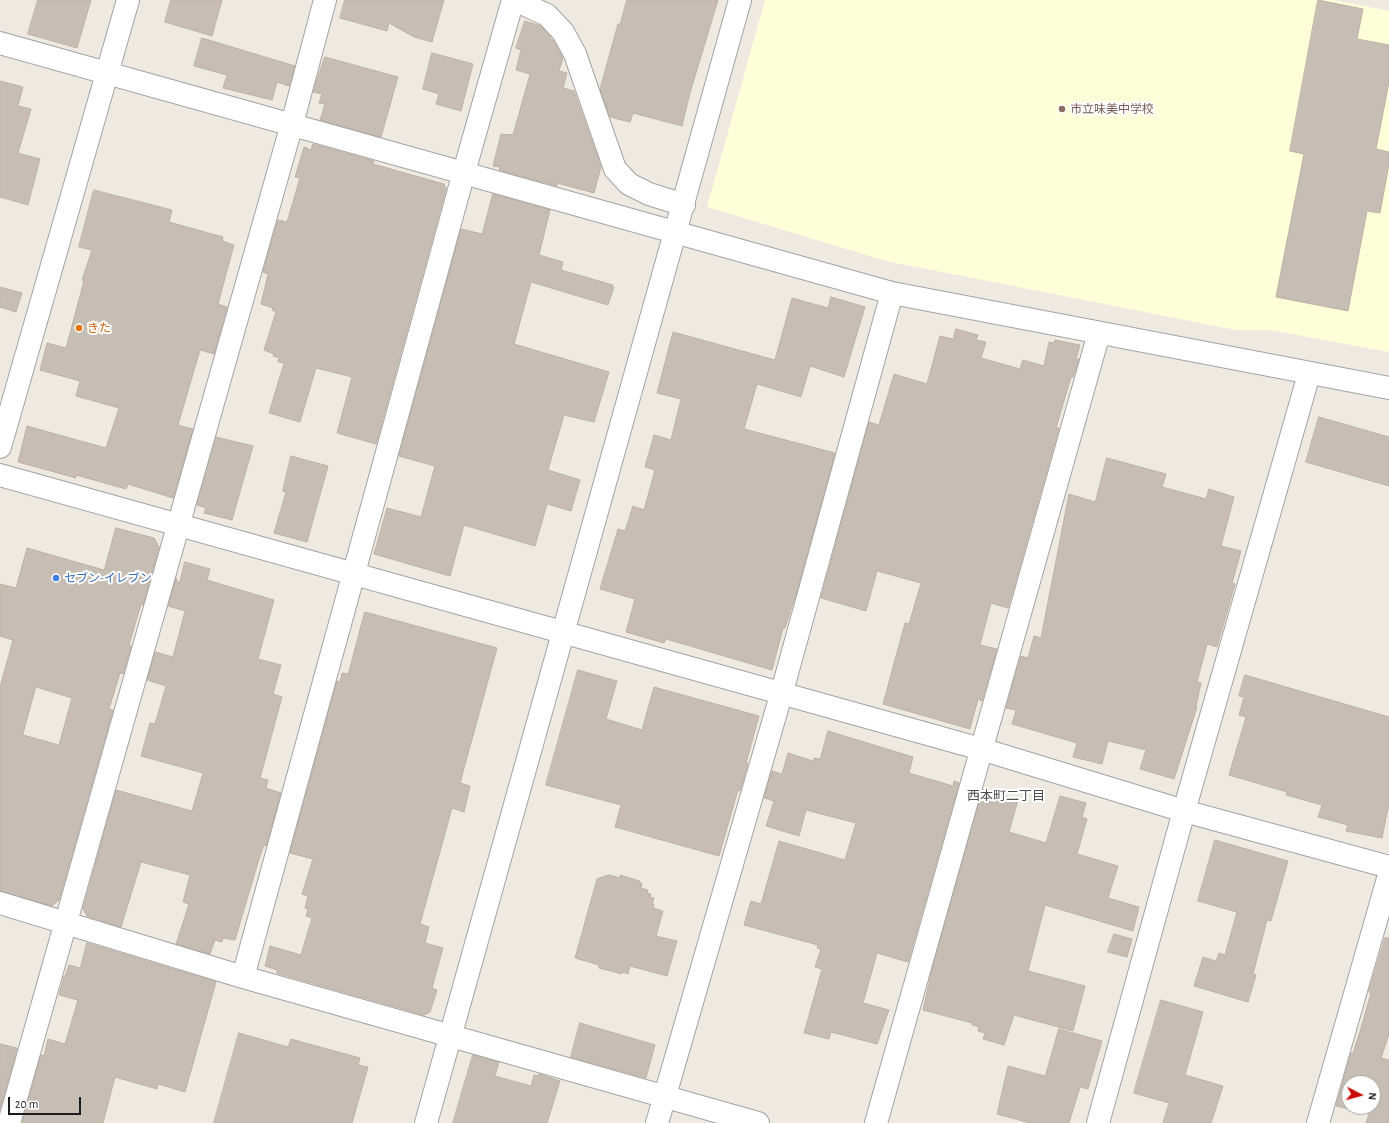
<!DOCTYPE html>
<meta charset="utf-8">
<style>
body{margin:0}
#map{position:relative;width:1389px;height:1123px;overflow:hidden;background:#eeeae1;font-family:"Alegreya Sans",sans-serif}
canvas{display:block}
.north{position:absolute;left:1341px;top:1075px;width:40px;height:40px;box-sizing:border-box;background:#fff;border:1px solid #a4a4a4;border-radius:50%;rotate:96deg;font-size:11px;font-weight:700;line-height:16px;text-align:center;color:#1c1c1c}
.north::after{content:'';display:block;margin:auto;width:14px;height:18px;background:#c80b00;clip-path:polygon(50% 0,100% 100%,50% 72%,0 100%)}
.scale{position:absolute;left:8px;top:1097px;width:73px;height:18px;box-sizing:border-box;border:2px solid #1c1c1c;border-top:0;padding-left:5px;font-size:12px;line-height:14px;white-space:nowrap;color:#1c1c1c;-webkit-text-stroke:3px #fff;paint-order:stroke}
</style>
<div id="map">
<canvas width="1389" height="1123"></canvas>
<div class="north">N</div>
<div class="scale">20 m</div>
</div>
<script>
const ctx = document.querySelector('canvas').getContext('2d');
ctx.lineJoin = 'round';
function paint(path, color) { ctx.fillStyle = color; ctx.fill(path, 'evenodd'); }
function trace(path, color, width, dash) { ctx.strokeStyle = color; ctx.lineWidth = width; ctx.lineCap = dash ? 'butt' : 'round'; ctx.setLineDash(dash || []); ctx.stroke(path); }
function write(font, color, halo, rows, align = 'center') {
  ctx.font = font + ' "Alegreya Sans","Noto Sans JP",sans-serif'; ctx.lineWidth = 4; ctx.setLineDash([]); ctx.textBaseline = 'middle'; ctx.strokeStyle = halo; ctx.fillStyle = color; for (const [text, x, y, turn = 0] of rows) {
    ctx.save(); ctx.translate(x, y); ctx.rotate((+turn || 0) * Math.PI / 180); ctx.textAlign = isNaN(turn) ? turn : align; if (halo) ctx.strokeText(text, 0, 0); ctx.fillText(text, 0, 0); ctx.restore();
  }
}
const education = new Path2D(`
 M765 0H1334L1389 11V352L1270 330H1236L886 261 707 207Z`);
const building = new Path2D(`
 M38 0H91L77 48 28 34Z
 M171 0H222L212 36 165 22Z
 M345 0H444L432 42 414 37 389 23 387 31 340 18Z
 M627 0H718L690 93 682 126 633 113 630 122 610 117 600 89 618 24H620Z
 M1318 0 1363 9 1357 39 1389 45V82L1376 149 1389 152V164L1380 213 1367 211 1348 311 1276 297 1304 154 1290 151Z
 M525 21 541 26 551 37 550 39 553 40 563 58 559 71 567 73 563 88 574 91 601 167 594 193 557 183V186L499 170 500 167 493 166 501 134 513 135 530 74 516 70 521 50 516 48Z
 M202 38 295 66 289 86 277 82 272 100 223 88 227 75 194 66Z
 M432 53 473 64 461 111 436 104 439 94 423 89Z
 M325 57 398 77 381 137 320 120 325 104 319 103 322 94 313 92Z
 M0 81 23 87 18 106 31 109 18 153 40 159 28 205 0 197Z
 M313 144 374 161 373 164 444 184 446 189 376 444 337 433 352 377 316 368 300 422 269 413 284 363 278 362 279 358 273 356 274 354 264 350 276 312 272 310 273 308 261 304 268 274 263 272 278 220 287 222 300 178 295 177 304 147 311 150Z
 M94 190 172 210 169 222 223 237 222 241 234 245 218 304 227 307 214 354 200 350 178 425 193 429 173 498 128 484 126 489 76 475V478L18 462 27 426 106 448 119 408 76 396 80 381 40 370 47 343 66 348 84 281 82 280 92 250 79 247Z
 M493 194 550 210 539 255 563 262 561 270 613 285 612 287H614L608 305 531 282 514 344 609 372 594 422 564 415 548 470 580 480 571 511 547 504 535 546 464 525 450 576 374 554 387 508 421 517 435 466 399 456 461 229 482 234Z
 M0 287 22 293 16 312 0 307Z
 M831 297 865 307 844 377 810 366 801 397 757 384 744 429 835 453 797 591 785 628H783L772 670 666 639 664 643 626 632 635 599 600 589 618 529 625 531 633 506 644 510 655 470 645 467 654 435 671 440 681 399 657 393 673 332 775 360 792 298 828 308Z
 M956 329 978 335 976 340 986 342 981 358 1020 369 1023 360 1044 366 1049 342 1054 343 1055 340 1080 345 1076 359H1079L1073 377H1071L1056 428H1059L1008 608 991 603 980 645 997 649 982 701 978 699 970 729 883 704 905 623 909 624 921 583 877 571 866 611 821 598 869 422 879 425 894 374 927 384 940 336 953 339Z
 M1319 417 1389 437V486L1306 462Z
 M216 437 253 446 232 520 204 513 206 508 197 505Z
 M291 456 328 466 307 542 274 533 286 492 283 491Z
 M1107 458 1166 474 1162 487 1206 499 1209 489 1234 497 1221 546 1241 551 1232 583 1235 584 1217 647 1207 644 1197 682 1201 683 1196 706 1197 707 1174 779 1140 769 1146 750 1108 741 1102 764 1073 757 1077 743 1012 724 1016 710 1006 708 1021 656 1028 658 1034 636 1041 638 1069 494 1095 502Z
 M116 528 154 538 159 547 143 605 141 604 129 645 131 646 123 674 120 673 109 709 113 710 59 900 52 906 0 891V687L13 640 0 636V584L16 588 27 548 104 570ZM36 687 72 698 59 745 23 735Z
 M185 562 210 569 207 580 274 600 258 659 281 665 273 694 282 697 260 778 268 780 266 788 281 793 266 846 264 845 259 859 235 940 223 938 222 942 215 940 210 954 176 944 189 904 183 902 190 875 141 862 121 927 87 916 83 909 116 790 192 811 203 773 141 756 150 723 155 724 166 686 147 680 155 652 173 657 185 611 168 606 176 578 179 584Z
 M365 612 497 648 460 783 470 786 464 812 452 808 420 924 429 927 425 943 443 948 432 988 437 990 430 1012 424 1015 308 982 277 973V970L265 966 270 946 301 955 312 918 306 916 308 909 305 908 308 896 302 894 313 859 290 853 337 681 340 682 342 673 348 674Z
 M578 670 617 681 606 719 642 730 654 687 759 716 746 763H748L740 791 738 790 719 856 615 827 621 805 546 785Z
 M1245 675 1389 717V803L1382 838 1346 831 1348 825 1318 817 1322 805 1286 795 1287 792 1229 775 1246 717 1239 715 1244 697 1239 696Z
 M828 731 913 757 909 773 953 786 954 781 959 783 908 962 877 953 863 1003 889 1010 877 1044 831 1032 829 1039 804 1033 822 969 815 967 821 949 817 948 818 945 744 925 751 901 761 904 779 841 845 860 856 823 806 810 799 836 766 826 774 801 764 798 772 771 782 774 788 753 813 761 814 758 820 759Z
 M983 790 1018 800 1009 832 1046 843 1060 796 1086 803 1082 817 1087 819 1077 854 1118 866 1108 898 1139 907 1133 931 1045 905 1028 971 1085 986 1073 1031 1014 1015 1004 1045 983 1039 985 1033 978 1031 979 1027 972 1025V1023L923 1010 932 969Z
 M1215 840 1288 861 1271 921 1267 920 1253 974 1256 975 1248 1002 1194 986 1203 957 1216 961 1219 953 1225 955 1237 912 1198 901Z
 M609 875 620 878V875L640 881 639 883H642L641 888 648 890 647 893 651 894 650 897 654 898 652 904H654L653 908 663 911 656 936 677 941 667 976 630 966 628 974 623 972 622 974 599 968V965L575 958 597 879Z
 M1114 934 1132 939 1127 957 1108 952Z
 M1385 938H1389V1034L1381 1058 1389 1060V1123H1366L1369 1114 1336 1106 1351 1053H1353L1361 1028 1371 993 1369 992ZM1349 1083H1373V1107H1349Z
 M87 943 216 982 185 1092 158 1084 157 1089 115 1077 103 1123H22L41 1055 44 1056 48 1039 65 1044 78 1000 59 995 64 976H65L69 965 80 968Z
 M1161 1000 1203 1012 1185 1075 1223 1086 1211 1123H1163L1169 1103 1134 1093Z
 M580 1023 655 1045 646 1078 571 1057Z
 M1059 1029 1102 1041 1088 1089 1080 1087 1069 1123H1030L997 1114 1008 1066 1045 1076Z
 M239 1033 288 1047 291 1039 360 1058 358 1065 368 1067 352 1123H214Z
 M0 1044 17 1048 0 1109Z
 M473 1055 499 1062 495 1076 531 1086 534 1075 538 1076 539 1074 560 1081 547 1123H453Z`);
const minor = new Path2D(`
 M515 0 547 15 563 32 575 54 615 169 629 184 649 194 684 205
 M0 43 892 293 1389 388
 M0 447 128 0
 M0 475 981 749 1184 811 1389 867
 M0 903 243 977 758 1123
 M243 977 464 172 513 0
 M9 1123 292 124 325 0
 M426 1123 740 0
 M657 1123 781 695 892 293
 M876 1123 1099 333
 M1098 1123 1184 811 1309 374
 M1318 1123 1389 875`);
const markers = [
 [1062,109,4,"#8d6e63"],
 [79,328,4,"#e8710a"],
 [56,578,4,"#3f7fe0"]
];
const educationNames = [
 ["市立味美中学校",1070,109]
];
const foodNames = [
 ["きた",87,328]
];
const shopNames = [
 ["セブン-イレブン",64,578]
];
const neighbourhoodNames = [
 ["西本町二丁目",1006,796]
];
paint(education, '#fdffd9');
paint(building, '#c6bdb4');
trace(building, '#c0b1a3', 1);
trace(minor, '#a3a3a3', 24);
trace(minor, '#fff', 22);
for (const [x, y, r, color] of markers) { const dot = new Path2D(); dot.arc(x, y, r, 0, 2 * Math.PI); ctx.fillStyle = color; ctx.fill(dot); trace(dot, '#fff', 1.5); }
write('12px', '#785e54', '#fff', educationNames, 'left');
write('12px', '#c56008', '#fff', foodNames, 'left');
write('12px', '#366cbe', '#fff', shopNames, 'left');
write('13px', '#4f4f4f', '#fff', neighbourhoodNames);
</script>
